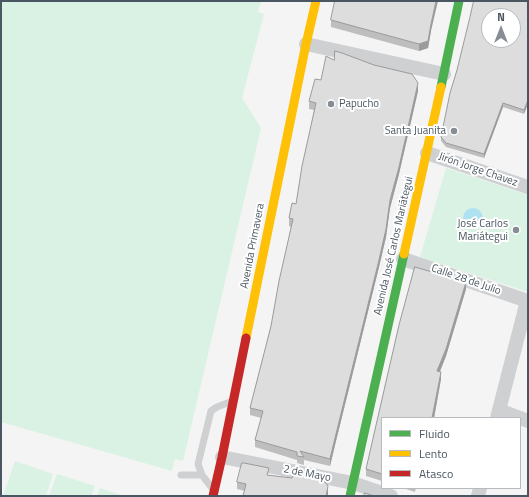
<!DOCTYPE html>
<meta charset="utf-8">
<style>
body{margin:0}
#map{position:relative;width:529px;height:497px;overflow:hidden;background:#f4f4f4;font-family:"Titillium Web",sans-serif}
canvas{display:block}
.frame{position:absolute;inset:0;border:2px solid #4a5661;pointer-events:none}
.legend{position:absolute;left:381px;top:417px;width:140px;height:72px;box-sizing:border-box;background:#fff;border:1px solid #b7bbc0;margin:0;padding:5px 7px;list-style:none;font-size:12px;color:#4a5661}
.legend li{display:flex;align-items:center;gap:8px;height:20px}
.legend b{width:20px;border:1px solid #b7bbc0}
.north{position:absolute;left:481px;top:8px;width:40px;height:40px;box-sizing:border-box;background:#fff;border:1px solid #b7bbc0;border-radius:50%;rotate:0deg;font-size:11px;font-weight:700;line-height:16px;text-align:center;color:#4a5661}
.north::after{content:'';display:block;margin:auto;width:14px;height:18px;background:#868d94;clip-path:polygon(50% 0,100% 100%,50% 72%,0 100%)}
</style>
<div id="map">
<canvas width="529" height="497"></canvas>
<div class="frame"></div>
<ul class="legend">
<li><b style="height:5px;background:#4caf50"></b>Fluido</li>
<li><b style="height:5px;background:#ffc107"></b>Lento</li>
<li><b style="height:5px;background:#c62828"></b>Atasco</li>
</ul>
<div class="north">N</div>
</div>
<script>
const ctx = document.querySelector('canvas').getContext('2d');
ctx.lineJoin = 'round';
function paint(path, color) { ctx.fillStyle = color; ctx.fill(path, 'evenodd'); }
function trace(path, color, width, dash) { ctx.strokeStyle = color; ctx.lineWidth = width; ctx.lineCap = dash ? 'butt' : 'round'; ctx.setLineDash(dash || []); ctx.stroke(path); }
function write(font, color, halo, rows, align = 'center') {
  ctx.font = font + ' "Titillium Web",sans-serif'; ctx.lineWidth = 4; ctx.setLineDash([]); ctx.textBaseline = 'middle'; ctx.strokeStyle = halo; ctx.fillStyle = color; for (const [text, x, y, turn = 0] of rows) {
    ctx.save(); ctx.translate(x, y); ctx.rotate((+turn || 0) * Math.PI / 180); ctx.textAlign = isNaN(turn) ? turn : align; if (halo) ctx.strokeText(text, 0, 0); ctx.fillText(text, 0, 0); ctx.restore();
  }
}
const green = new Path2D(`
 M1 1H261L258 12 264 14 242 98 261 128 183 461 175 459 172 471 1 422Z
 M446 168 528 195V292L420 257Z
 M15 461 53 474 46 496H3Z
 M57 474 95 486 91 496H49Z
 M100 488 124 496H97Z`);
const water = new Path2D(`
 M463 218a10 10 0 1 1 20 0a10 10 0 1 1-20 0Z`);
const lane = new Path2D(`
 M181 475H202
 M212 488 202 475 198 464 211 411 217 407 230 402`);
const street = new Path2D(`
 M306 44 444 74
 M427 153 528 187
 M403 259 528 301
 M499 410 528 421
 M497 418 527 301
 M222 457 353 483 391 496
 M478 496 480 488`);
const fast = new Path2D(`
 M441 87 459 1
 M350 496 404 254`);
const slow = new Path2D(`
 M404 254 441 87
 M246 338 306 44 316 1`);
const jam = new Path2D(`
 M213 496 222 457 246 338`);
const wall = new Path2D(`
 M528 1 524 114 503 107 484 158 446 147 441 141V137L457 70Z
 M331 20 431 31 428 48 419 51 331 27Z
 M334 60 418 91 399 174 390 208 386 237 379 267 335 445 330 466 304 460V465L297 463V460L255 447V440L261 418 250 415V408L271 326 291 227 289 226V218L296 204 314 110 309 109V101Z
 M415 267 466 282V289L446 356 440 372H441V379L434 418H382V481L366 476V469L399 325Z
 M269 475 328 493 245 491 237 489V482Z
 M403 488H416L415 492Z`);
const shadedWall = new Path2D(`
 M436 1H438L431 31 428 48 419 51V44L431 24Z
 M418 83V91L399 174 390 208 386 237 379 267 335 445 330 466V459L335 438Z
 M528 100V104L524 114V110Z
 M503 103V107L484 158V154Z
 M466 282V289L446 356 437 378V371Z
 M441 372V379L434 418H432Z
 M328 486V496H326Z`);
const building = new Path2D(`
 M335 1H436L431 24 428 41 419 44 331 20Z
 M474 1H528V100L524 110 503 103 484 154 446 143 441 137 450 93 457 70 470 17ZM489 16H513V40H489Z
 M335 51 342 53 374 65 412 74 418 83 399 167 390 200 386 229 379 260 335 438 330 459 300 451 304 457 297 456V452L255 440 263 411 250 408 271 326 279 281 293 219 289 218 292 203 296 204 302 166 316 103 309 101 315 79 321 80 326 56 334 60Z
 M415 267 466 282 446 349 437 371 441 372 432 418H382V474L366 469 399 325Z
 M242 463H244L269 468 267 475 292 478 294 473 322 478 328 486 326 496H243L246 484 237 482Z
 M365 493 374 496H364Z`);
const markers = [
 [331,104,4,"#868d94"],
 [454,131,4,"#868d94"],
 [516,230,4,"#868d94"]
];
const poiNames = [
 ["Papucho",339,104,"left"],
 ["Santa Juanita",446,131],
 ["José Carlos",508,224],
 ["Mariátegui",508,237]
];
const streetNames = [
 ["Jirón Jorge Chavez",478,170,19],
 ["Avenida Primavera",253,246,-79],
 ["Avenida José Carlos Mariátegui",394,246,-77],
 ["Calle 28 de Julio",466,280,19],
 ["2 de Mayo",307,474,11]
];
paint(green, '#d9f2e3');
paint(water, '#aee2f0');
trace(lane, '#ced0d2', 7);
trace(street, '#ced0d2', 14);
trace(fast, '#4caf50', 9);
trace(slow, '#ffc107', 9);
trace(jam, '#c62828', 9);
paint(wall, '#bebebf');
paint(shadedWall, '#9b9b9b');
paint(building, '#ddddde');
trace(building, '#9b9b9b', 1);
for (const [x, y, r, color] of markers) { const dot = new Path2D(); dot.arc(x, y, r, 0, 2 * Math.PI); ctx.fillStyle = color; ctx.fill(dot); trace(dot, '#fff', 1.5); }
write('11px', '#4a5661', '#fff', poiNames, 'right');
write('11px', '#4a5661', '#fff', streetNames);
</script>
